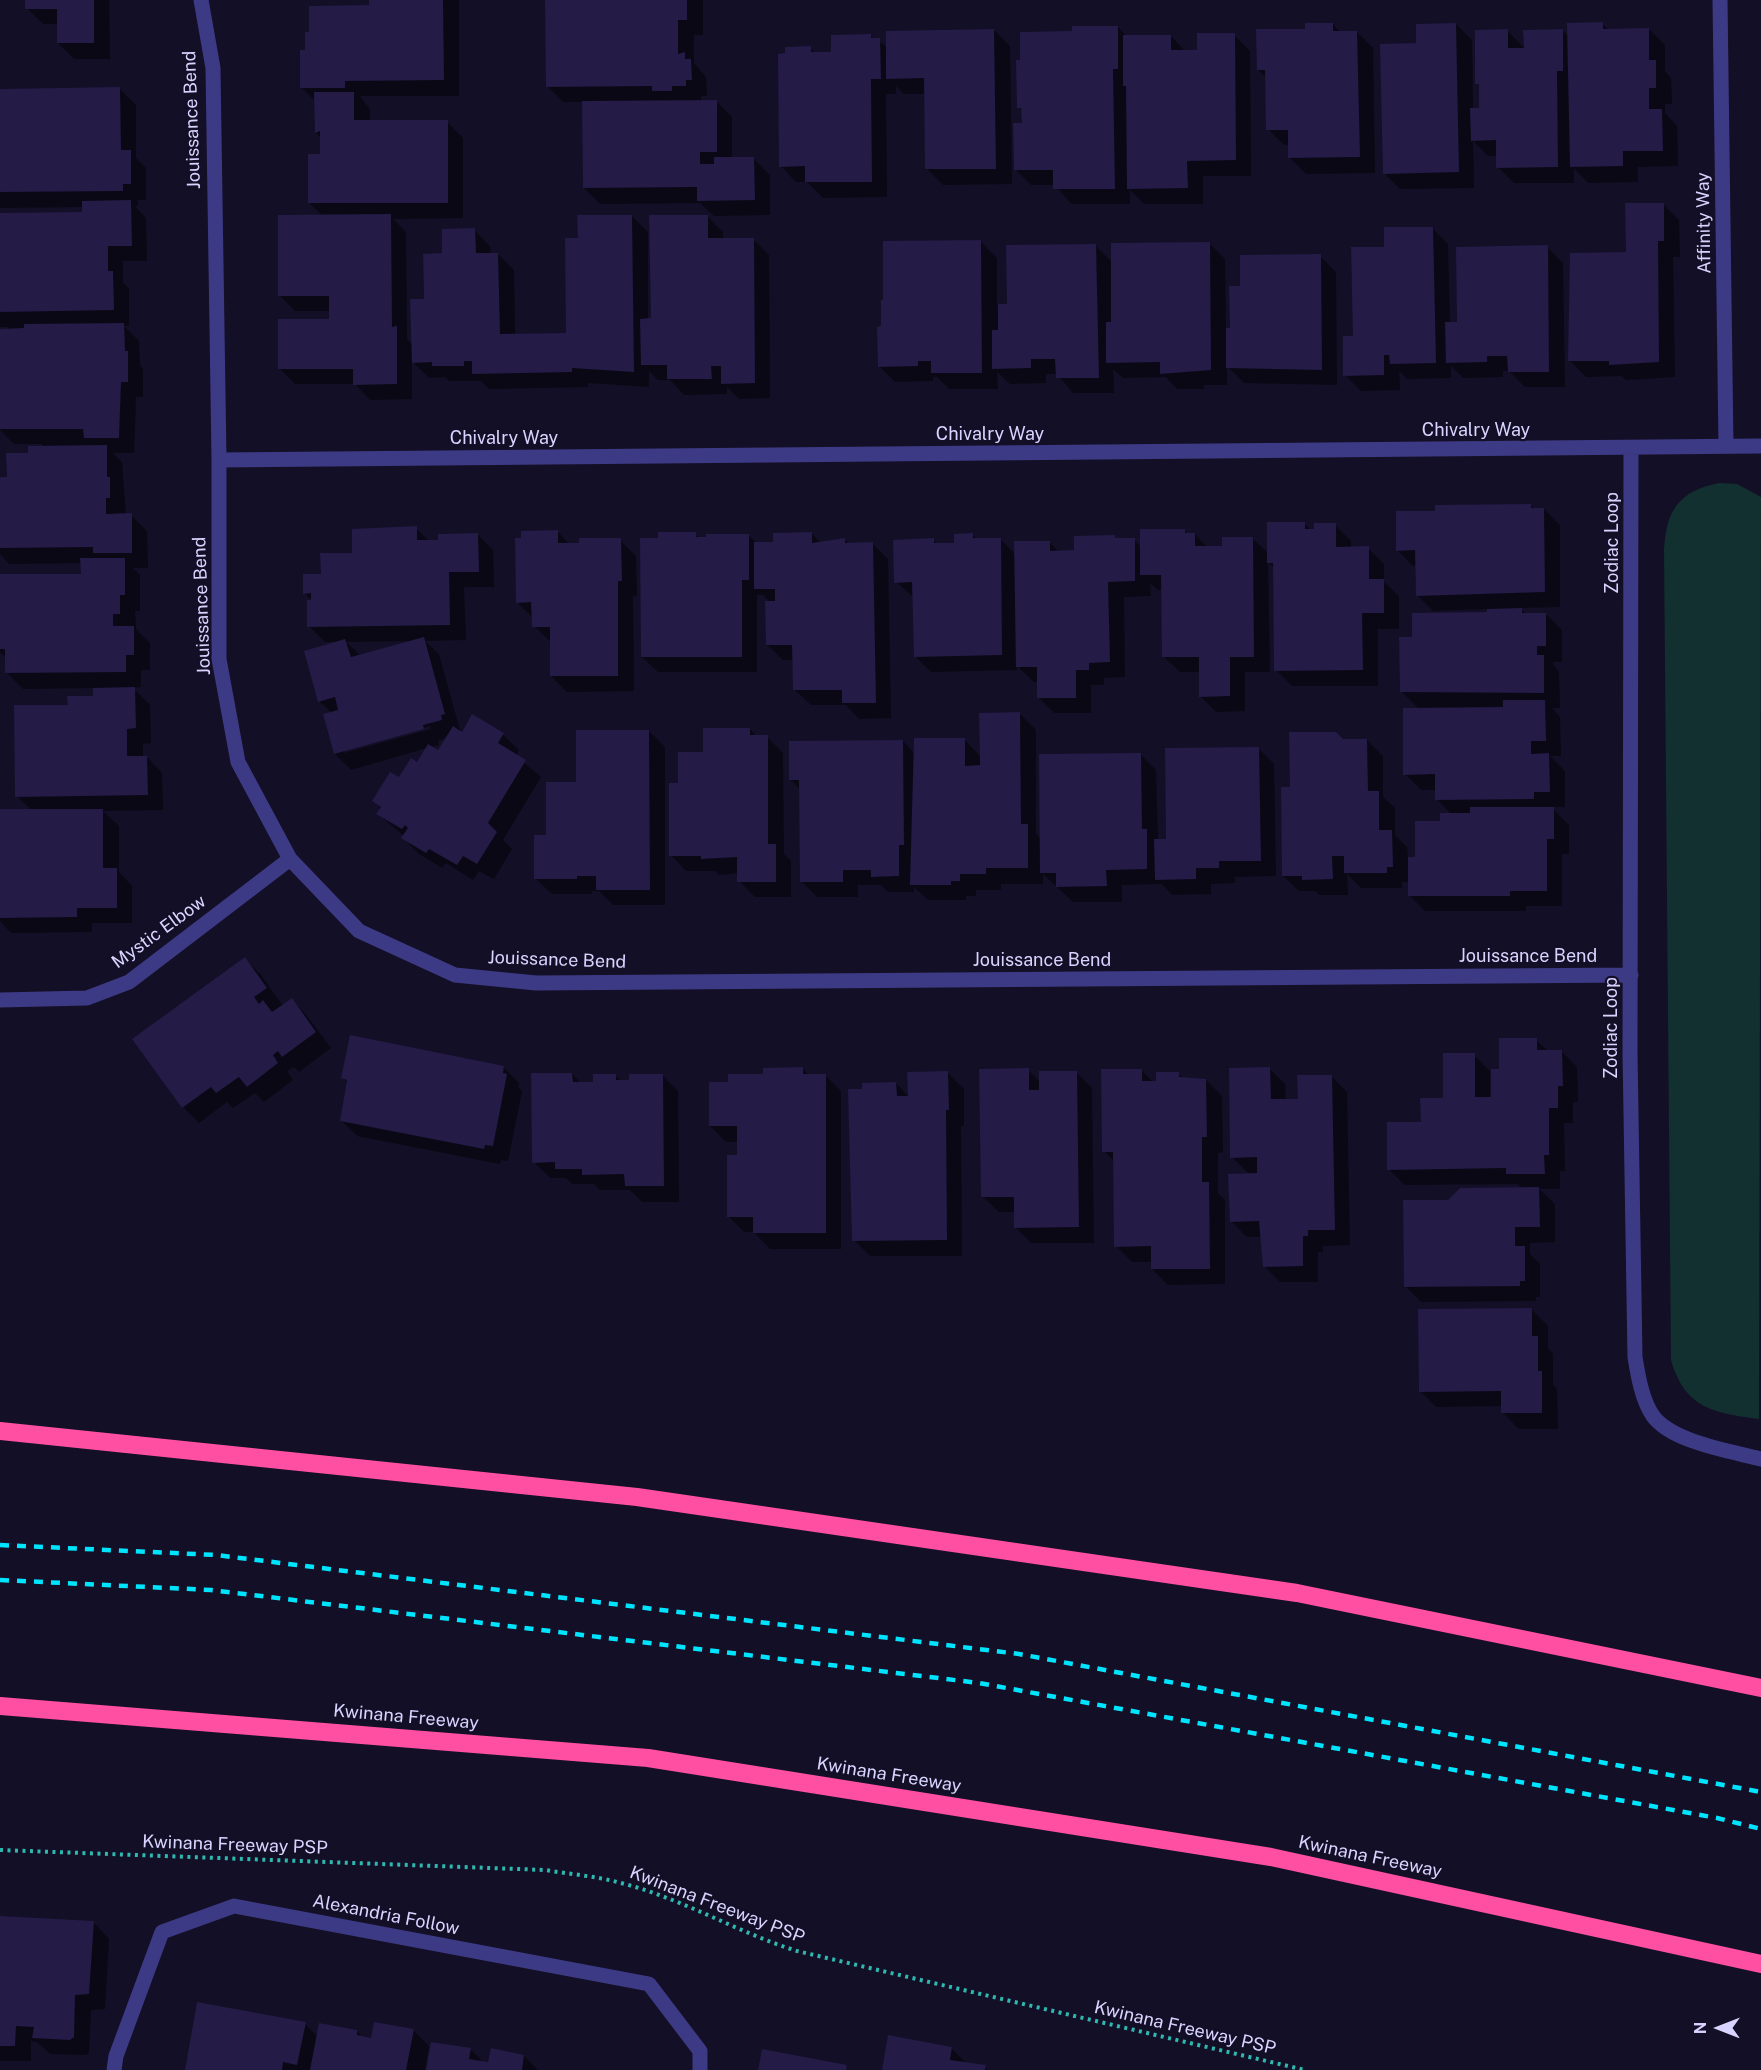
<!DOCTYPE html>
<style>
body{margin:0}
#map{position:relative;width:1761px;height:2070px;overflow:hidden;background:#130f26;font-family:"Public Sans",sans-serif}
canvas{display:block}
.north{position:absolute;left:1689px;top:1998px;width:60px;height:60px;-webkit-text-stroke:4px #130f26;paint-order:stroke;rotate:270deg;font-size:16px;font-weight:700;line-height:24px;text-align:center;color:#d9d4ff}
.north::after{content:'';display:block;margin:auto;width:21px;height:27px;background:#d9d4ff;clip-path:polygon(50% 0,100% 100%,50% 72%,0 100%)}
</style>
<div id="map">
<canvas width="1761" height="2070"></canvas>
<div class="north">N</div>
</div>
<script>
const ctx = document.querySelector('canvas').getContext('2d');
ctx.lineJoin = 'round';
function paint(path, color) { ctx.fillStyle = color; ctx.fill(path, 'evenodd'); }
function trace(path, color, width, dash) { ctx.strokeStyle = color; ctx.lineWidth = width; ctx.lineCap = dash ? 'butt' : 'round'; ctx.setLineDash(dash || []); ctx.stroke(path); }
function write(font, color, halo, rows, align = 'center') {
  ctx.font = font + ' "Public Sans",sans-serif'; ctx.lineWidth = 4.5; ctx.setLineDash([]); ctx.textBaseline = 'middle'; ctx.strokeStyle = halo; ctx.fillStyle = color; for (const [text, x, y, turn = 0] of rows) {
    ctx.save(); ctx.translate(x, y); ctx.rotate((+turn || 0) * Math.PI / 180); ctx.textAlign = isNaN(turn) ? turn : align; if (halo) ctx.strokeText(text, 0, 0); ctx.fillText(text, 0, 0); ctx.restore();
  }
}
const green = new Path2D(`
 M1719 483 1737 484 1761 497 1759 1419C1714 1413 1685 1409 1671 1360L1664 550C1666 510 1679 491 1719 483Z`);
const shadow = new Path2D(`
 M26 0H109L110 59H74L58 43V24H43L27 8Z
 M370 0H459V96H360L370 109V122H447L463 138V218L393 219 406 232 407 339 413 345 425 300 443 255 474 230 490 246 491 254H498L514 270 515 336 568 335 580 239 632 216 648 232V320H652L707 216 723 232V240L753 239 769 255 770 398 739 399 727 387V394L684 395 670 380H658L649 371V387L588 383V387L489 389 481 381H449L445 377 429 378 412 361V399L370 400 355 384H295L279 368 331 320V311H295L279 295 323 216 309 203 321 156V138L316 133V102L302 88 307 51 370 7Z
 M547 0H703V35H694V63L706 77 707 96H701V101H716L732 117V159H754L770 175V215L714 216 700 203 600 204 584 188V102H563L547 86Z
 M1333 24 1341 33 1357 32 1373 48 1375 173 1306 174 1290 158V145H1284L1268 129 1267 78 1258 70 1307 30Z
 M1456 24 1472 40 1473 110H1481V88L1477 83 1508 31 1525 49 1563 31 1569 37 1602 24 1609 30 1649 29 1665 45V71L1671 78 1672 104H1665V113L1677 126 1678 166 1638 167V182L1588 183 1574 168V183H1514L1498 167V156H1488L1473 141 1474 188 1400 189 1384 173 1417 45Z
 M1118 27 1127 37 1171 36 1186 52H1198L1234 35 1250 51 1251 176H1203V204H1144L1130 190V204H1071L1055 185H1031L1015 169 1023 125V112L1018 107 1074 33Z
 M994 30 1010 46 1012 184 943 185 927 169 925 94H904L896 86V94H886L887 197 823 198 807 182H796L781 166 810 48 816 54 832 53 871 36 888 48Z
 M120 89 136 105V158L146 168V200H138V206H135L146 218 147 261H123V283L129 288V326H124L139 341 140 365 143 369V397H136L134 453H113L122 462 126 515H131L147 531 148 568H133L140 575V611H135L136 629 150 643V670H141V687L133 688 150 705 151 743 143 744V757H147L162 773 163 810 103 811 119 826V872L132 886V923H92V932L11 933 0 921V810H31L17 796 70 706 95 698V688L23 689 7 673V659L0 652V576L82 575V563L9 564 0 554V479H8L29 455 42 447V444H14L0 430V330H8V327H0V214L84 213V207L0 208V91Z
 M1663 204 1679 220 1680 257H1673L1675 377 1626 380 1622 376 1586 377 1570 361 1628 254Z
 M1432 228 1448 244 1450 323H1458L1547 247 1563 263 1565 387H1525L1509 371H1503V377L1463 378 1451 366V378L1407 379 1399 371 1400 390 1361 391 1345 375 1355 337 1386 248Z
 M981 242 997 258V305H1008L1096 246 1112 262 1209 243 1225 259 1226 330H1231L1242 288 1320 256 1336 272 1337 385 1244 383 1227 366V385H1204V389H1177L1166 377 1123 378 1113 369 1114 393H1073L1057 374H1046V383L1010 384 997 372 998 389H949L937 377H933V381L895 382 879 366Z
 M1530 505 1535 509H1544L1560 525V607L1520 608 1526 614H1546L1562 630V662H1552L1559 672 1560 708H1552L1560 717 1561 756H1550L1565 771V807H1551L1569 825V854H1562V906H1526V911H1425L1409 895V882H1402V888H1361L1347 874 1348 895H1319L1315 891H1299L1283 876 1291 788 1343 740H1367L1383 756V797L1395 808V835L1407 847 1408 858H1417L1441 822 1451 814 1437 799V790H1421L1405 774 1419 709 1401 691 1414 639 1489 614V609L1433 611 1417 595V566H1413L1397 550 1437 512Z
 M1304 523 1311 530 1335 525 1351 541V548H1368L1384 564V582L1399 596V629H1378V686H1292L1276 670 1275 569 1268 562 1270 672H1245V711L1216 712 1200 696V672H1180L1164 657 1163 590H1158L1150 583 1151 596 1124 597 1125 677 1104 678V685H1091V713H1054L1038 697V682H1034L1017 666V670L931 672 915 656 914 598 896 582 934 540 938 545H955L972 534 977 539H1000L1016 555 1049 542 1059 552H1075L1114 537 1117 540H1134L1142 548 1184 530 1188 534H1195L1208 548H1224L1252 538 1269 554Z
 M416 528 429 541 477 534 493 550 494 587H464L466 640 425 641 439 654 460 730 457 731 462 734 503 735 519 750 516 756 541 777 503 840 512 849 494 879 479 871 473 880 446 863 442 868 419 854 403 838 404 836 378 814 381 808 374 801 417 764 427 748 351 770 335 754 332 713 319 701 336 642H325L309 626 313 601 304 593 322 576 354 554ZM411 641 361 656 346 642ZM430 726 431 729 344 753V750ZM447 738 438 752 431 747 439 745 438 741Z
 M557 531 570 545 620 540 636 556 637 596H633L634 691 567 692 551 676V642L534 626 533 618 517 602Z
 M695 534 700 539 748 535 757 543H774L812 534 821 543 845 540 849 544 872 543 888 559 891 718 859 719 846 705H811L795 690 794 660H783L767 645 770 602 763 595H757V672H658L642 657 660 539Z
 M1020 714 1036 730V834L1041 839 1140 754 1156 770 1158 840H1168L1258 748 1274 764 1276 876 1235 877V883L1211 884V894L1172 895 1162 884 1122 885V902H1073L1043 874V884H1001V890H976V896H966V900H928L914 887V892H888L881 885H858V897H817L801 881 800 789 790 779 903 741 915 754 964 739 981 757Z
 M750 729 757 737H767L783 753 784 854 791 861V897H755L739 881V873L719 875 715 871H686L671 855 680 784 704 753Z
 M649 731 665 747V905H613L599 891H592V894H552L536 879 548 837 577 783Z
 M245 959 261 975 283 1006 292 1000 307 1016 331 1048 299 1072 294 1067 287 1071 293 1080 264 1102 255 1093 233 1108 227 1102 199 1123 183 1107Z
 M1536 1040 1548 1051H1561L1577 1067 1578 1102H1573V1123H1564L1565 1171H1560V1189H1539L1555 1204V1242L1530 1243V1254L1540 1264V1297H1536V1301L1421 1302 1405 1286 1449 1201 1523 1189 1518 1184 1404 1185 1389 1169 1422 1123 1445 1099 1474 1055 1490 1071V1098H1493L1501 1071Z
 M503 1067 519 1083 518 1087 522 1091 508 1161 501 1160 500 1164 357 1136 341 1120 348 1083 343 1078Z
 M802 1068 809 1075H825L841 1091V1249H770L754 1232H744L728 1216 739 1142H726L710 1126 729 1083Z
 M1269 1068 1285 1084 1286 1100H1300L1331 1076 1347 1092 1350 1245 1323 1246V1252H1318V1282H1280L1264 1266 1262 1237H1247L1231 1221 1250 1175 1232 1157Z
 M1028 1070 1040 1082 1076 1072 1092 1088 1094 1243H1031L1015 1227V1212H999L983 1197Z
 M1141 1070 1154 1083 1178 1074 1183 1078 1206 1080 1222 1096 1223 1152 1218 1153V1193L1225 1200V1284L1168 1285 1152 1269V1262H1132L1116 1246 1115 1162 1104 1151Z
 M948 1073 964 1089V1126H961L962 1256H870L854 1240 864 1090 896 1083 910 1098Z
 M572 1074 581 1083H594L616 1076 621 1081H630L662 1075 678 1091 679 1202H642L630 1190H600L594 1184H572L566 1178H550L534 1162Z
 M1532 1310 1548 1326V1348L1553 1354V1385L1557 1389 1558 1429H1519L1503 1413V1406L1436 1407 1420 1391Z
 M0 1918 94 1923 109 1939 105 2009 91 2010 89 2053 86 2055 50 2054 37 2042 31 2041V2061H0Z
 M305 2024 318 2037 357 2031 363 2038 372 2040 413 2030 429 2046 425 2070H186Z
 M951 2048 967 2064 985 2067 988 2070H883Z
 M470 2049 484 2063 524 2056 538 2070H428Z`);
const building = new Path2D(`
 M25 0H94V43H57V9H25Z
 M369 0H443L444 80 345 81V88H300V50H305V32H309V6L369 5Z
 M545 0H687V20H678V54L685 52V59H691L692 80H686V86H672V91H652V86L546 87Z
 M1603 22V29L1649 28V60H1656V88H1649V109H1662L1663 151H1623V166L1570 167 1567 23Z
 M1305 23H1333V31H1357L1360 157 1288 158V130H1266L1265 70H1257L1256 29H1305Z
 M1456 23 1459 172 1383 174 1380 44 1416 43V24Z
 M1072 26H1118V69H1113L1115 189H1053V170H1014L1013 123H1022L1021 108H1017L1016 60H1020V32L1072 31Z
 M994 29 996 169H925L924 78 886 79V31Z
 M1508 29V48H1524L1523 30 1563 29V71H1557L1558 167 1496 168V140L1471 141 1470 108H1479V84H1475V30Z
 M1197 33H1235L1236 160 1187 161 1188 188 1127 189 1126 86H1123V35H1171V50H1197Z
 M871 34V38H880L881 79H871L872 182H805V166L779 167 778 54 785 53V47L811 46V52H831V35Z
 M120 87 121 150H131V184H123V191L0 192V89Z
 M314 92H354V120H448V203H308V154H320V131L315 133Z
 M717 100V152H700V164H714V157H754L755 200 697 201V187L583 188 582 101Z
 M131 200 132 246H108V271H113L114 310 0 312V213L82 212V201Z
 M1625 203H1664V241H1658L1659 362 1609 365V361H1568L1570 253 1626 252Z
 M391 214 392 327 397 326V384L353 385V369H278V319H329V296H278V215Z
 M577 215H632L634 372 572 368V372L472 374V361H464V366H432V362L412 363 410 299H424L423 254 442 253V229L475 228 476 253H498L500 334 566 333 565 238H578Z
 M649 215H708V238H754L755 383 721 384V366H711L712 379H667V365H641L640 319 651 318Z
 M1384 227H1433L1436 363 1390 364 1389 355H1384V375L1343 376V336H1353L1351 247H1384Z
 M981 240 982 373H931V361H918V366L878 367 877 327 881 326V300H883V241Z
 M1210 242 1211 370 1160 374V362L1106 363V322H1111V243Z
 M1096 244 1099 378H1056L1055 359H1031V368L992 369V330H998V304H1007L1006 245Z
 M1548 245 1549 372H1508L1507 356H1487V362L1446 363 1445 322H1457L1456 247Z
 M1321 254 1322 370 1226 368V328H1230L1229 286H1240V255Z
 M124 323 125 351H128V382H121L119 438H84L83 429H0V329L24 328V324Z
 M107 445V477H110V498H106V514L132 513V553H93V547L0 548V477H7L6 453H28V446Z
 M1531 504V508H1544L1545 592 1416 596 1415 550 1396 551V511H1435V505Z
 M1267 522H1305V529H1314V523H1336V547L1369 546V579H1384V613H1362L1363 670 1274 671 1273 563H1267Z
 M417 526V540H438V534L478 533 479 572H449L450 625 307 627V600H311V593L303 594V574H321L320 553H352V529Z
 M1140 529H1185V533H1195V546H1222V537H1253L1254 657H1230V696L1199 697V657H1162L1161 575H1140Z
 M558 530V543H579V538H621L622 581H618V676H550V627H532L531 602 516 603 515 538H521V531Z
 M658 532H696V537H706V534H749V580H742V657H641L640 538H658Z
 M812 532V543L845 538V543L873 542 876 703H842V690H793L792 645H766L765 601H775V589H754V542H773V533Z
 M973 533V538H1001L1002 655 914 657 912 582 894 583 893 540 934 538V543H954V534Z
 M1115 535V538H1135V581L1108 582 1110 662 1089 663V670H1076V698H1037V667H1016L1014 541H1050V551L1074 550V536Z
 M80 558H125V595H120V614H113V626H134V655H126V672L5 673V649H0V574H81Z
 M1522 608V613H1546V646H1537V655H1544V693L1400 692 1399 637H1412V613L1487 612V609Z
 M424 637 445 714 441 715 442 720 423 725 424 729 334 754 323 714 338 710 335 697 318 702 304 651 345 639 351 657Z
 M135 687 136 728 127 729V756H147L148 795 15 797 14 705H68L67 696H93V688Z
 M1503 700H1545L1546 741H1531V754L1549 753 1550 792H1534V799L1435 800V774L1403 775V708L1503 707Z
 M1020 712 1021 824H1028V868H986V874H960V881H951V885H910L914 738H965V766L980 765 979 713Z
 M472 714 504 733 498 743 526 760 488 823 497 832 477 864 463 856 457 865 429 849 426 853 401 838 408 828 405 825 402 829 376 814 381 807 372 801 390 772 399 777 411 758 417 762 428 744 438 750 453 726 462 732Z
 M703 728H750V735H768V844H776V882H737V857L701 859V856H669V783H678V752H703Z
 M576 730H649L650 890H596V876H577V879H534V835H546V782H576Z
 M1289 732H1336L1343 739H1367L1368 791H1379V830H1392L1393 867H1387V873H1344V856H1332L1333 879 1302 880V876H1282L1281 787H1290Z
 M903 740 904 845H899V876L871 877V870H843V882H800L799 780H789V741Z
 M1259 747 1261 861H1219V868H1196V879L1155 880 1154 839H1166L1165 748Z
 M1141 753 1142 829H1147V869L1106 870 1107 886 1056 887V873H1040L1039 754Z
 M1470 807H1554V839H1547V891H1510V896H1408V857H1415V821H1440V813H1470Z
 M0 809H103V868H117V908H77V917L0 918Z
 M245 957 267 988 254 997 259 1004 263 1000 272 1012 292 998 316 1032 282 1057 278 1051 273 1055 278 1063 247 1087 239 1077 216 1093 211 1087 182 1108 132 1039Z
 M350 1035 504 1066 503 1073 507 1074 493 1146 485 1145 484 1149 340 1121 347 1080 341 1078Z
 M1499 1038H1537V1050H1562L1563 1086H1558V1108H1549V1155H1544L1545 1174H1506V1168L1387 1170V1122H1421L1420 1098H1443V1053H1475V1097H1491V1069H1499Z
 M803 1067V1074H826V1233H753V1217H727V1155H737V1126H709V1082H728V1074H763V1068Z
 M1270 1067 1271 1099H1298L1297 1075H1332L1335 1230H1308V1236H1303V1266L1263 1267 1259 1221 1230 1222 1228 1174 1257 1173V1157L1230 1158 1229 1068Z
 M1029 1068V1090H1039V1071H1077L1079 1227 1014 1228V1197H981L979 1069Z
 M1101 1069H1142V1081H1156V1072H1179V1077L1206 1079 1207 1137H1202V1182H1209L1210 1269H1151V1246L1114 1247 1113 1152H1102Z
 M948 1071 949 1110H946L947 1240 852 1241 848 1089H862V1083L896 1082 897 1096H908L907 1072Z
 M531 1073H572L573 1082H593V1074H616V1080H629V1074H663L664 1186H625L624 1174 582 1175V1169H555V1162L532 1163Z
 M1539 1187 1540 1227H1515V1246H1525V1281H1520V1286L1404 1287 1403 1200H1448L1460 1188Z
 M1532 1308V1336H1538V1371H1542V1413H1501V1391L1419 1392 1418 1309Z
 M0 1916 94 1921 89 1994 75 1995 74 2037 70 2040 32 2038 34 2027 16 2026 15 2046H0Z
 M197 2002 306 2022 297 2065 283 2062 282 2070H185Z
 M374 2022 414 2029 406 2070H310L319 2023 357 2030V2035L371 2038Z
 M888 2035 952 2047 950 2060 986 2065 985 2070H882Z
 M431 2042 471 2048 469 2059 488 2062 491 2048 524 2055 522 2070H426Z
 M762 2049 847 2065 846 2070H758Z`);
const path = new Path2D(`
 M0 1850 545 1870C569 1874 594 1876 617 1882 680 1897 736 1932 797 1951L1305 2070`);
const street = new Path2D(`
 M201 0 213 68 219 460V659L238 762 290 859 359 931 455 975 536 983 1631 975
 M1720 0 1726 446
 M1631 448 1630 1053 1635 1357C1638 1376 1642 1400 1653 1416 1672 1442 1730 1451 1761 1459
 M219 460 1761 446
 M0 1000 87 998 129 982 290 859
 M114 2070 116 2056 162 1932 234 1906 649 1984 700 2051V2070`);
const highway = new Path2D(`
 M0 1431 637 1497 1297 1593 1761 1688
 M0 1706 648 1758 1271 1857 1761 1964`);
const rail = new Path2D(`
 M0 1545 216 1555 1019 1654 1761 1792
 M0 1580 211 1590 979 1683 1717 1818 1761 1829`);
const streetNames = [
 ["Jouissance Bend",192,120,-92],
 ["Affinity Way",1704,223,-91],
 ["Chivalry Way",1476,430],
 ["Chivalry Way",990,434],
 ["Chivalry Way",504,438],
 ["Zodiac Loop",1612,543,-90],
 ["Jouissance Bend",202,606,-92],
 ["Mystic Elbow",159,932,-36],
 ["Jouissance Bend",1528,956],
 ["Jouissance Bend",557,960,2],
 ["Jouissance Bend",1042,960],
 ["Zodiac Loop",1611,1028,-90],
 ["Kwinana Freeway",406,1717,5],
 ["Kwinana Freeway",889,1775,9],
 ["Kwinana Freeway PSP",235,1845,2],
 ["Kwinana Freeway",1370,1857,12],
 ["Kwinana Freeway PSP",717,1905,21],
 ["Alexandria Follow",386,1915,11],
 ["Kwinana Freeway PSP",1185,2028,13]
];
paint(green, '#12302f');
paint(shadow, '#0007');
paint(building, '#241b47');
trace(path, '#2fb8b0', 4, [3, 4.5]);
trace(street, '#3d3a85', 15);
trace(highway, '#ff4fa3', 18);
trace(rail, '#00e5ff', 4.5, [9, 8]);
write('18px', '#d9d4ff', '#130f26', streetNames);
</script>
